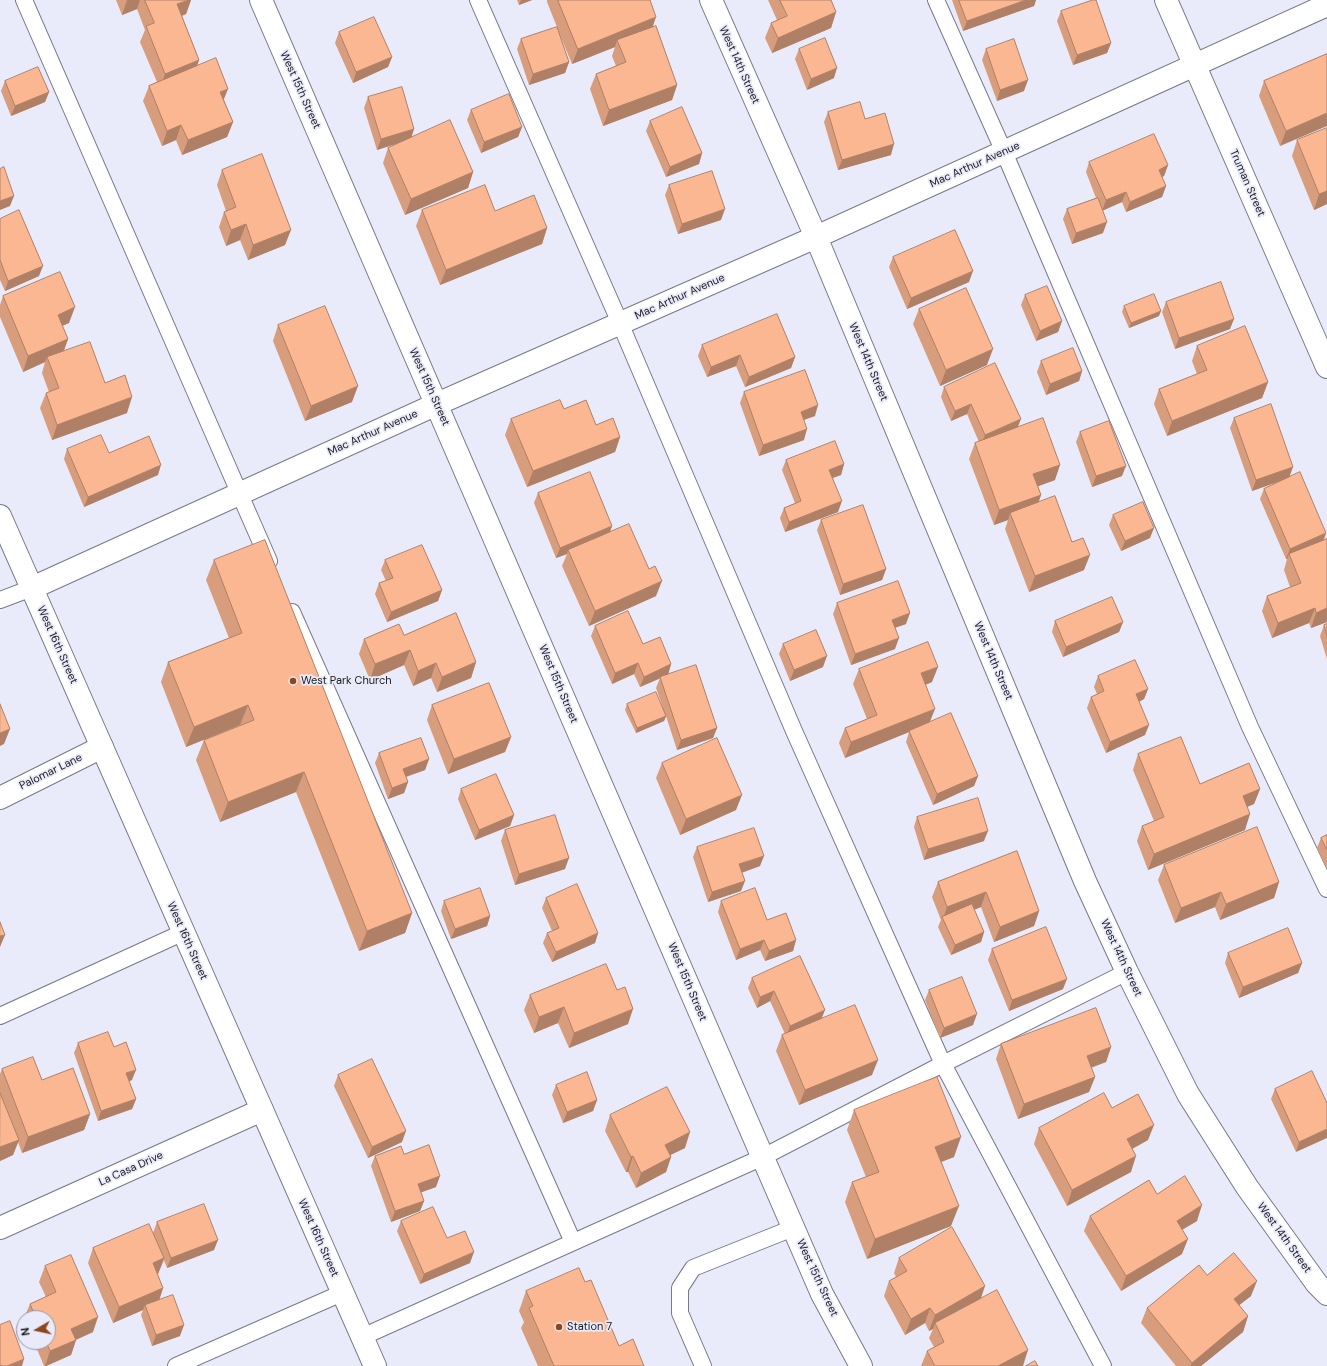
<!DOCTYPE html>
<style>
body{margin:0}
#map{position:relative;width:1327px;height:1366px;overflow:hidden;background:#e9eafa;font-family:"DM Sans",sans-serif}
canvas{display:block}
.north{position:absolute;left:16px;top:1310px;width:40px;height:40px;box-sizing:border-box;background:#e9eafa;border:1px solid #9697a2;border-radius:50%;rotate:261deg;font-size:11px;font-weight:700;line-height:16px;text-align:center;color:#1a1a1f}
.north::after{content:'';display:block;margin:auto;width:14px;height:18px;background:#8c481b;clip-path:polygon(50% 0,100% 100%,50% 72%,0 100%)}
</style>
<div id="map">
<canvas width="1327" height="1366"></canvas>
<div class="north">N</div>
</div>
<script>
const ctx = document.querySelector('canvas').getContext('2d');
ctx.lineJoin = 'round';
function trace(path, color, width, dash) { ctx.strokeStyle = color; ctx.lineWidth = width; ctx.lineCap = dash ? 'butt' : 'round'; ctx.setLineDash(dash || []); ctx.stroke(path); }
function paint(path, color) { ctx.fillStyle = color; ctx.fill(path, 'evenodd'); }
function write(font, color, halo, rows, align = 'center') {
  ctx.font = font + ' "DM Sans",sans-serif'; ctx.lineWidth = 3.5; ctx.setLineDash([]); ctx.textBaseline = 'middle'; ctx.strokeStyle = halo; ctx.fillStyle = color; for (const [text, x, y, turn = 0] of rows) {
    ctx.save(); ctx.translate(x, y); ctx.rotate((+turn || 0) * Math.PI / 180); ctx.textAlign = isNaN(turn) ? turn : align; if (halo) ctx.strokeText(text, 0, 0); ctx.fillText(text, 0, 0); ctx.restore();
  }
}
const service = new Path2D(`
 M24 0 269 561
 M478 0 620 323 794 731 934 1044 943 1064 1103 1366
 M936 0 1004 152 1250 727 1327 889
 M0 600 32 588
 M292 612 573 1242
 M0 1016 184 932
 M362 1337 763 1157 943 1064 1127 972
 M176 1366 342 1293
 M703 1366 680 1313V1288L693 1268 793 1228`);
const minor = new Path2D(`
 M261 0 822 1294 861 1366
 M711 0 816 237 1085 881 1127 972 1188 1094 1247 1187 1317 1284 1327 1294
 M1166 0 1327 367
 M32 588 437 404 816 237 1327 5
 M0 798 102 747
 M0 1228 262 1110`);
const secondary = new Path2D(`
 M0 516 375 1366`);
const wall = new Path2D(`
 M116 0H191L186 14 182 16 199 60 197 66 224 100 233 122 227 137 182 155 176 140 162 146 143 101 149 86 157 82 140 42 145 30 137 9 122 15Z
 M517 0H532L519 5Z
 M547 0H650L653 28 677 85 672 100 603 126 590 89 596 74 616 66 612 56 615 47 572 64 558 30 569 62 565 73 529 85 517 49 521 39 557 27 547 2Z
 M768 0H831L836 12 831 28 772 53 765 38 771 23 777 20Z
 M952 0H1036L1034 6 963 31Z
 M1061 11 1111 43 1107 53 1073 65 1057 21Z
 M339 32 392 57 388 67 353 83 335 43Z
 M799 49 834 78 807 90 795 59Z
 M986 49 1024 91 997 101 982 60Z
 M1327 54 1280 146 1259 96 1264 81Z
 M5 81 49 92 45 102 11 116 1 91Z
 M368 97 411 137 473 172 468 188 405 215 383 163 388 148 398 143 377 150 364 108Z
 M471 110 522 127 518 137 481 153 467 120Z
 M828 112 865 119 891 155 838 170 824 122Z
 M650 121 702 153 699 164 666 177 646 131Z
 M1297 140 1327 204 1314 210 1292 156Z
 M1089 162 1168 165 1164 176 1162 177 1166 186 1162 197 1126 212 1122 202 1102 210 1103 233 1072 244 1063 219 1067 209 1096 198 1086 172Z
 M222 170 285 245 248 260 240 240 226 246 219 227 224 212 226 211 217 185Z
 M669 185 721 220 678 234 665 195Z
 M422 210 495 211 547 228 542 244 440 285 416 226Z
 M0 219 39 276 5 291 0 280Z
 M893 257 969 282 907 309 889 267Z
 M1025 295 1062 321 1058 332 1036 341 1021 305Z
 M3 296 69 323 62 326 68 339 64 351 105 383 127 413 52 440 40 408 46 393 49 392 42 373 45 362 23 372 0 317V305Z
 M1166 302 1230 329 1175 349 1162 312Z
 M1124 306 1159 316 1129 328 1122 312Z
 M919 309 987 365 940 386 913 324Z
 M278 325 352 402 305 421 273 341Z
 M702 345 795 357 791 368 745 387 736 366 707 377 698 356Z
 M1197 346 1268 382 1262 398 1167 436 1154 404 1159 389 1197 374 1192 361Z
 M1041 361 1082 371 1079 381 1046 395 1037 372Z
 M944 387 1017 428 1055 480 1038 486 1041 495 1038 502 1072 542 1084 570 1029 592 1005 529 1008 520 994 525 969 459 975 443 979 442 967 414 951 421 941 397Z
 M744 392 815 416 804 420V440L759 456 740 403Z
 M564 409 620 437 615 452 527 487 505 435 511 419Z
 M1234 418 1289 477 1326 533 1324 540 1327 622 1311 628 1309 623 1272 638 1262 611 1267 596 1290 587 1284 570 1287 559H1286L1260 499 1264 489 1285 479 1252 491 1230 428Z
 M1080 432 1122 476 1092 487 1076 442Z
 M67 449 109 453 158 475 84 507 64 459Z
 M786 460 844 464 841 475 833 478 838 512 785 532 780 518 784 508 795 503 782 470Z
 M538 493 612 526 610 532 649 569 656 596 589 626 562 566 567 554 556 558 534 503Z
 M1113 515 1150 538 1121 551 1109 525Z
 M821 520 886 569 882 580 840 595 817 530Z
 M214 560 412 913 405 933 359 951 296 792 220 822 196 760 204 740 241 726 240 725 186 747 161 682 168 662 229 638 206 580Z
 M385 560 442 590 438 601 387 622 375 594 379 583 386 581 381 570Z
 M837 603 906 624 895 628V649L851 665 833 614Z
 M1055 621 1123 622 1119 632 1063 657 1052 632Z
 M1327 624V659L1320 636 1324 625Z
 M595 626 643 644 671 664 668 675 717 728 713 738 677 750 666 716 664 721 636 733 625 710 627 704 663 708 656 688 660 678 640 687 634 674 612 684 591 636Z
 M404 635 476 662 471 678 437 692 431 678 413 686 404 665 370 680 359 654 364 639Z
 M783 644 823 667 790 681 779 654Z
 M859 669 932 682 925 685 930 722 978 776 974 786 933 805 906 742 909 732 845 758 839 743 845 728 867 719 853 684Z
 M1098 676 1148 689 1144 699 1139 702 1145 735 1106 753 1087 708 1091 697 1097 694 1094 687Z
 M432 705 511 737 505 752 448 774 427 720Z
 M379 753 429 759 425 770 406 777 408 782 404 793 388 799 375 763Z
 M1138 754 1200 784 1260 789 1254 804 1247 807 1245 830 1148 870 1137 841 1142 826 1154 821 1133 770Z
 M662 763 736 810 680 835 656 778Z
 M461 789 514 815 510 826 475 840 458 799Z
 M917 817 984 841 924 860 914 827Z
 M505 830 565 869 515 885 501 841Z
 M1327 835V869L1317 848 1321 838Z
 M697 847 760 866 742 872 741 891 708 902 693 857Z
 M1017 851 1039 911 1034 926 994 942 981 907 974 910 984 932 981 942 951 955 938 927 941 920 932 897 938 882Z
 M1164 865 1279 882 1274 898 1220 920 1215 907 1175 923 1158 880Z
 M546 898 598 933 595 943 552 962 543 943 547 933 552 931 542 908Z
 M444 901 490 916 487 926 451 939 441 911Z
 M721 901 767 920 796 940 793 951 765 961 760 950 736 960 718 912Z
 M992 949 1063 989 1009 1011 988 960Z
 M1228 953 1302 963 1298 973 1239 998 1225 963Z
 M752 978 821 1019 872 1075 799 1105 776 1051 782 1035 785 1034 770 1001 757 1008 748 988Z
 M929 990 973 1025 940 1038 925 1000Z
 M530 995 628 1024 569 1048 558 1023 534 1033 524 1010Z
 M78 1043 114 1047 132 1080 129 1081 136 1099 132 1109 98 1121 74 1053Z
 M1001 1044 1111 1047 1106 1062 1091 1068 1095 1077 1089 1092 1018 1119 996 1059Z
 M2 1069 42 1080 90 1114 84 1130 22 1153 18 1142 13 1155 0 1161V1074Z
 M338 1075 402 1142 368 1158 334 1086Z
 M556 1085 597 1100 593 1111 563 1123 552 1095Z
 M1275 1089 1327 1103 1296 1152 1271 1099Z
 M1112 1108 1148 1140 1132 1149 1131 1172 1067 1206 1034 1144 1039 1128Z
 M854 1110 954 1157 941 1162 951 1226 867 1259 845 1202 852 1182 866 1177 847 1130Z
 M610 1115 685 1148 670 1155 671 1157 666 1172 636 1188 628 1172H626L605 1131Z
 M404 1154 436 1187 421 1192 424 1201 420 1211 391 1222 371 1166 375 1156Z
 M1157 1194 1197 1221 1182 1230V1254L1121 1291 1084 1231 1090 1216Z
 M401 1221 447 1238 470 1263 420 1284 397 1231Z
 M157 1222 214 1250 167 1268 164 1260 158 1274H157L163 1288 159 1300 180 1336 152 1346 141 1315 143 1310 113 1323 88 1263 93 1248 153 1233Z
 M899 1258 981 1299 1023 1366H921L927 1351 934 1347 929 1338 933 1329 929 1331 925 1323 905 1335 884 1296 889 1281 896 1277 894 1273Z
 M45 1266 93 1332 76 1340 71 1355 46 1366H44L34 1342H48V1318H24L30 1304 46 1297 39 1282Z
 M1207 1275 1251 1296 1239 1305 1248 1316 1243 1332 1201 1366H1176L1141 1323 1147 1308Z
 M585 1282 619 1346 644 1366H538L521 1328 524 1322 519 1311 526 1291Z`);
const shadedWall = new Path2D(`
 M127 0H140L137 9 122 15Z
 M189 0H191L186 14 171 20 177 4Z
 M521 0H532L519 5Z
 M1026 0H1036L1034 6 963 31 967 21Z
 M836 12 831 28 772 53 778 38Z
 M656 17 651 32 617 40 615 47 572 64 578 49Z
 M1111 43 1107 53 1073 65 1077 55Z
 M392 57 388 67 353 83 356 72Z
 M199 60 194 75 160 89 165 74Z
 M569 62 565 73 529 85 533 74Z
 M837 68 834 78 807 90 811 79Z
 M1028 80 1024 91 997 101 1000 90Z
 M677 85 672 100 603 126 609 110Z
 M228 89 222 104 220 92Z
 M49 92 45 102 11 116 15 106Z
 M1327 113V126L1280 146 1286 131Z
 M233 122 227 137 182 155 188 140Z
 M181 125 176 140 162 146 167 131Z
 M522 127 518 137 481 153 484 142Z
 M414 129 411 139 377 150 381 139Z
 M894 144 891 155 838 170 842 160Z
 M702 153 699 164 666 177 670 167Z
 M1168 165 1164 176 1155 180 1159 170Z
 M473 172 468 188 405 215 411 199Z
 M1166 186 1162 197 1126 212 1130 202Z
 M1327 191V204L1314 210 1319 194Z
 M1126 192 1122 202 1102 211 1106 200Z
 M14 196 10 206 0 210V201Z
 M725 209 721 220 678 234 682 224Z
 M1107 222 1103 233 1072 244 1076 233Z
 M246 224 240 240 226 246 231 230Z
 M547 228 542 244 440 285 446 270Z
 M291 230 285 245 248 260 253 245Z
 M43 266 39 276 5 291 8 281Z
 M973 271 969 282 907 309 911 298Z
 M75 307 69 323 52 330 58 315Z
 M1161 311 1159 316 1129 328 1131 323Z
 M1234 319 1230 329 1175 349 1179 338Z
 M1062 321 1058 332 1036 341 1040 331Z
 M68 339 62 355 47 357 45 362 23 372 28 356Z
 M993 349 987 365 940 386 946 370Z
 M740 355 736 366 707 377 711 367Z
 M795 357 791 368 745 387 749 377Z
 M1082 371 1079 381 1046 395 1050 384Z
 M1268 382 1262 398 1167 436 1172 421Z
 M358 386 352 402 305 421 311 406Z
 M132 397 127 413 52 440 57 425Z
 M971 404 967 414 951 421 955 411Z
 M818 405 815 416 797 422 801 412Z
 M1021 419 1017 429 981 445 985 435Z
 M807 429 804 440 759 456 763 445Z
 M620 437 615 452 527 487 533 471Z
 M844 464 841 475 826 480 829 470Z
 M161 465 158 475 84 507 88 497Z
 M1060 465 1055 480 1028 490 1033 474Z
 M1126 466 1122 476 1092 487 1096 476Z
 M1293 467 1289 478 1252 491 1256 480Z
 M1041 495 1036 510 1010 513 1008 520 994 525 999 510Z
 M842 501 838 512 785 532 789 522Z
 M612 526 608 537 568 550 567 554 556 558 560 548Z
 M1154 528 1150 538 1121 551 1125 541Z
 M1326 533 1322 543 1289 554 1287 559H1286L1290 549Z
 M1090 555 1084 570 1029 592 1035 576Z
 M886 569 882 580 840 595 843 584Z
 M662 581 656 596 589 626 595 611Z
 M442 590 438 601 387 622 391 612Z
 M1315 608 1309 623 1272 638 1278 623Z
 M1327 608V622L1311 628 1316 613Z
 M910 613 906 624 888 630 892 620Z
 M1123 622 1119 632 1063 657 1066 647Z
 M899 638 895 649 851 665 855 654Z
 M410 650 404 665 370 680 375 664Z
 M827 656 823 667 790 681 794 670Z
 M476 662 471 678 437 692 442 677Z
 M436 663 431 678 413 686 418 671Z
 M638 663 634 674 612 684 615 673Z
 M671 664 668 675 640 687 644 677Z
 M938 667 932 682 915 689 921 673Z
 M1148 689 1144 699 1132 705 1136 694Z
 M248 705 240 725 186 747 194 727Z
 M935 709 929 724 845 758 851 742Z
 M666 716 664 721 636 733 637 728Z
 M1149 725 1145 735 1106 753 1110 742Z
 M717 728 713 738 677 750 681 740Z
 M10 729 4 744 0 746V733Z
 M511 737 505 752 448 774 454 759Z
 M429 759 425 770 399 779 403 769Z
 M304 772 296 792 220 822 228 802Z
 M978 776 974 786 933 805 937 794Z
 M408 782 404 793 388 799 392 788Z
 M1260 789 1254 804 1237 811 1243 796Z
 M742 795 736 810 680 835 686 819Z
 M1250 814 1245 830 1148 870 1154 854Z
 M514 815 510 826 475 840 479 830Z
 M988 831 984 841 924 860 928 849Z
 M764 856 760 866 736 875 739 864Z
 M569 858 565 869 515 885 519 874Z
 M745 881 741 891 708 902 712 892Z
 M1279 882 1274 898 1220 920 1226 904Z
 M986 892 981 907 944 921 943 919 947 907Z
 M1221 892 1215 907 1175 923 1181 908Z
 M1039 911 1034 926 994 942 1000 927Z
 M412 913 405 933 359 951 367 931Z
 M490 916 487 926 451 939 455 929Z
 M984 932 981 942 951 955 955 945Z
 M598 933 595 943 552 962 556 952Z
 M5 935 0 947V936Z
 M764 940 760 950 736 960 740 949Z
 M796 940 793 951 765 961 769 951Z
 M1302 963 1298 973 1239 998 1243 987Z
 M1067 979 1063 989 1009 1011 1012 1000Z
 M774 991 770 1001 757 1008 760 997Z
 M564 1007 558 1023 534 1033 539 1017Z
 M633 1009 628 1024 569 1048 574 1033Z
 M825 1010 821 1020 786 1037 790 1026Z
 M977 1014 973 1025 940 1038 944 1028Z
 M1111 1047 1106 1062 1081 1071 1087 1056Z
 M878 1060 872 1075 799 1105 805 1090Z
 M136 1070 132 1080 123 1084 126 1073Z
 M1095 1077 1089 1092 1018 1119 1024 1104Z
 M136 1099 132 1109 98 1121 101 1111Z
 M597 1100 593 1111 563 1123 567 1112Z
 M90 1114 84 1130 22 1153 28 1137Z
 M1154 1125 1148 1140 1121 1155 1127 1139Z
 M1327 1129V1138L1296 1152 1299 1142Z
 M406 1131 402 1142 368 1158 372 1147Z
 M690 1132 685 1148 660 1160 665 1145Z
 M961 1137 954 1157 928 1167 935 1147Z
 M19 1140 13 1155 0 1161V1147Z
 M633 1156 628 1172H626L631 1157Z
 M1136 1156 1131 1172 1067 1206 1072 1190Z
 M671 1157 666 1172 636 1188 641 1173Z
 M440 1176 436 1187 414 1195 418 1184Z
 M424 1201 420 1211 391 1222 395 1211Z
 M1202 1205 1197 1221 1171 1236 1177 1221Z
 M959 1206 951 1226 867 1259 875 1239Z
 M1188 1239 1182 1254 1121 1291 1126 1276Z
 M218 1240 214 1250 167 1268 171 1258Z
 M474 1252 470 1263 420 1284 424 1274Z
 M164 1258 158 1274 147 1279 153 1263Z
 M1257 1281 1251 1296 1228 1314 1234 1299Z
 M985 1286 980 1301 935 1323 933 1329 929 1331 935 1315Z
 M163 1288 158 1304 145 1305 143 1310 113 1323 119 1307Z
 M930 1308 925 1323 905 1335 911 1319Z
 M1248 1316 1243 1332 1201 1366H1190L1192 1363Z
 M98 1317 93 1332 66 1344 71 1329Z
 M184 1325 180 1336 152 1346 156 1335Z
 M76 1340 71 1355 46 1366H45L50 1351Z
 M1028 1350 1023 1366H998Z
 M24 1359 22 1366H7Z`);
const building = new Path2D(`
 M145 0H189L177 4 199 60 165 74 146 26 154 23Z
 M558 0H650L656 17 578 49Z
 M780 0H831L836 12 778 38 771 23 787 16Z
 M959 0H1026L967 21Z
 M1093 0H1096L1111 43 1077 55 1061 11Z
 M374 17 392 57 356 72 339 32Z
 M656 26 677 85 609 110 596 74 626 62 617 40Z
 M557 27 569 62 533 74 521 39Z
 M825 38 837 68 811 79 799 49Z
 M1014 39 1028 80 1000 90 986 49Z
 M1327 54V113L1286 131 1264 81Z
 M216 58 228 89 220 92 233 122 188 140 181 125 167 131 149 86Z
 M38 67 49 92 15 106 5 81Z
 M402 87 414 129 381 139 368 97Z
 M509 94 522 127 484 142 471 110Z
 M860 102 865 119 885 113 894 144 842 160 828 112Z
 M682 107 702 153 670 167 650 121Z
 M450 120 473 172 411 199 388 148Z
 M1327 128V191L1319 194 1297 140Z
 M1154 134 1168 165 1159 170 1166 186 1130 202 1126 192 1106 200 1089 162Z
 M262 154 291 230 253 245 246 224 231 230 224 212 236 207 222 170Z
 M4 167 14 196 0 201V169Z
 M712 171 725 209 682 224 669 185Z
 M485 185 495 211 534 195 547 228 446 270 422 210Z
 M1098 198 1107 222 1076 233 1067 209Z
 M19 210 43 266 8 281 0 260V219Z
 M955 230 973 271 911 298 893 257Z
 M60 272 75 307 58 315 68 339 28 356 3 296Z
 M1221 282 1234 319 1179 338 1166 302Z
 M1047 286 1062 321 1040 331 1025 295Z
 M966 288 993 349 946 370 919 309Z
 M1154 294 1161 311 1131 323 1124 306Z
 M325 306 358 386 311 406 278 325Z
 M777 314 795 357 749 377 740 355 711 367 702 345Z
 M1245 326 1268 382 1172 421 1159 389 1207 370 1197 346Z
 M90 342 105 383 125 375 132 397 57 425 46 393 59 388 47 357Z
 M1073 348 1082 371 1050 384 1041 361Z
 M995 363 1021 419 985 435 971 404 955 411 944 387Z
 M805 370 818 405 801 412 807 429 763 445 744 392Z
 M560 400 564 409 586 400 596 425 613 418 620 437 533 471 511 419Z
 M1271 404 1293 467 1256 480 1234 418Z
 M1043 418 1060 465 1033 474 1041 495 999 510 975 443Z
 M1109 421 1126 466 1096 476 1080 432Z
 M101 435 109 453 149 436 161 465 88 497 67 449Z
 M835 441 844 464 829 470 842 501 789 522 784 508 801 501 786 460Z
 M590 472 612 526 560 548 538 493Z
 M1300 472 1326 533 1290 549 1264 489Z
 M1055 496 1072 542 1083 538 1090 555 1035 576 1010 513Z
 M1143 502 1154 528 1125 541 1113 515Z
 M863 505 886 569 843 584 821 520Z
 M629 524 649 569 655 566 662 581 595 611 568 550Z
 M1327 539V608L1316 613 1315 608 1278 623 1267 596 1301 583 1289 554Z
 M265 540 412 913 367 931 304 772 228 802 204 740 254 720 248 705 194 727 168 662 242 633 214 560Z
 M422 545 442 590 391 612 379 583 393 578 385 560Z
 M898 581 910 613 892 620 899 638 855 654 837 603Z
 M1112 597 1123 622 1066 647 1055 621Z
 M628 611 643 644 660 637 671 664 644 677 638 663 615 673 595 626Z
 M456 613 476 662 442 677 436 663 418 671 410 650 375 664 364 639 399 624 404 635Z
 M1327 624V636L1324 625Z
 M816 630 827 656 794 670 783 644Z
 M928 642 938 667 921 673 935 709 851 742 845 728 877 715 859 669Z
 M1135 660 1148 689 1136 694 1149 725 1110 742 1091 697 1104 691 1098 676Z
 M696 665 717 728 681 740 660 677Z
 M489 683 511 737 454 759 432 705Z
 M656 692 666 716 637 728 627 704Z
 M0 704 10 729 0 733Z
 M951 713 978 776 937 794 909 731Z
 M1181 737 1200 784 1249 763 1260 789 1243 796 1250 814 1154 854 1142 826 1164 817 1138 754Z
 M421 738 429 759 403 769 408 782 392 788 379 753Z
 M717 738 742 795 686 819 662 763Z
 M496 774 514 815 479 830 461 789Z
 M978 798 988 831 928 849 917 817Z
 M555 815 569 858 519 874 505 830Z
 M1257 827 1279 882 1226 904 1221 892 1181 908 1164 865Z
 M754 828 764 856 739 864 745 881 712 892 697 847Z
 M1327 835V850L1321 838Z
 M1017 851 1039 911 1000 927 986 892 947 907 938 882Z
 M577 884 598 933 556 952 547 933 559 928 546 898Z
 M480 888 490 916 455 929 444 901Z
 M755 888 767 920 786 913 796 940 769 951 764 940 740 949 721 901Z
 M972 904 984 932 955 945 942 917Z
 M0 922 5 935 0 936Z
 M1046 927 1067 979 1012 1000 992 949Z
 M1288 928 1302 963 1243 987 1228 953Z
 M800 956 825 1010 790 1026 774 991 760 997 752 978Z
 M606 964 617 990 625 987 633 1009 574 1033 564 1007 539 1017 530 995Z
 M962 977 977 1014 944 1028 929 990Z
 M855 1005 878 1060 805 1090 782 1035Z
 M1096 1008 1111 1047 1087 1056 1095 1077 1024 1104 1001 1044Z
 M108 1032 114 1047 126 1042 136 1070 126 1073 136 1099 101 1111 78 1043Z
 M33 1057 42 1080 73 1068 90 1114 28 1137 2 1069Z
 M372 1059 406 1131 372 1147 338 1075Z
 M1312 1071 1327 1103V1129L1299 1142 1275 1089Z
 M587 1072 597 1100 567 1112 556 1085Z
 M937 1077 961 1137 935 1147 959 1206 875 1239 852 1182 879 1172 854 1110Z
 M667 1087 690 1132 665 1145 671 1157 641 1173 633 1156 631 1157 610 1115Z
 M0 1093 19 1140 0 1147Z
 M1104 1093 1112 1108 1138 1094 1154 1125 1127 1139 1136 1156 1072 1190 1039 1128Z
 M429 1145 440 1176 418 1184 424 1201 395 1211 375 1156 401 1146 404 1154Z
 M1185 1176 1202 1205 1177 1221 1188 1239 1126 1276 1090 1216 1149 1180 1157 1194Z
 M204 1204 218 1240 171 1258 157 1222Z
 M433 1207 447 1238 465 1231 474 1252 424 1274 401 1221Z
 M149 1224 164 1258 153 1263 163 1288 119 1307 93 1248Z
 M952 1227 985 1286 935 1315 930 1308 911 1319 889 1281 907 1271 899 1258Z
 M1234 1253 1257 1281 1234 1299 1248 1316 1192 1363 1147 1308 1199 1265 1207 1275Z
 M71 1255 98 1317 71 1329 76 1340 50 1351 46 1342H48V1318H36L30 1304 56 1292 45 1266Z
 M579 1268 585 1282 591 1280 619 1346 633 1339 644 1366H554L529 1308 533 1306 526 1291Z
 M997 1290 1028 1350 998 1366H935L927 1351 944 1342 935 1323Z
 M173 1295 184 1325 156 1335 145 1305Z
 M10 1321 24 1359 7 1366H2V1365L0 1366V1325Z
 M1035 1361 1038 1366H1026Z`);
const markers = [
 [293,681,4,"#8c481b"],
 [559,1327,4,"#8c481b"]
];
const streetNames = [
 ["West 14th Street",739,65,66],
 ["West 15th Street",300,90,66],
 ["Mac Arthur Avenue",975,165,-24],
 ["Truman Street",1247,183,66],
 ["Mac Arthur Avenue",680,297,-24],
 ["West 14th Street",868,362,67],
 ["West 15th Street",429,387,66],
 ["Mac Arthur Avenue",373,433,-24],
 ["West 16th Street",57,645,66],
 ["West 14th Street",993,661,67],
 ["West 15th Street",558,684,67],
 ["Palomar Lane",51,772,-26],
 ["West 16th Street",187,941,66],
 ["West 14th Street",1121,958,65],
 ["West 15th Street",687,982,67],
 ["La Casa Drive",131,1169,-24],
 ["West 16th Street",318,1238,66],
 ["West 14th Street",1284,1238,54],
 ["West 15th Street",817,1278,65]
];
const poiNames = [
 ["West Park Church",301,681],
 ["Station 7",567,1327]
];
trace(service, '#787987', 18);
trace(minor, '#787987', 24);
trace(secondary, '#787987', 24);
trace(service, '#fff', 16);
trace(minor, '#fff', 22);
trace(secondary, '#fff', 22);
paint(wall, '#d89d7d');
paint(shadedWall, '#b08066');
paint(building, '#fbb791');
trace(building, '#b08066', 1);
for (const [x, y, r, color] of markers) { const dot = new Path2D(); dot.arc(x, y, r, 0, 2 * Math.PI); ctx.fillStyle = color; ctx.fill(dot); trace(dot, '#e9eafa', 1.5); }
write('11px', '#1a1a1f', '#e9eafa', streetNames);
write('11px', '#1a1a1f', '#e9eafa', poiNames, 'left');
</script>
